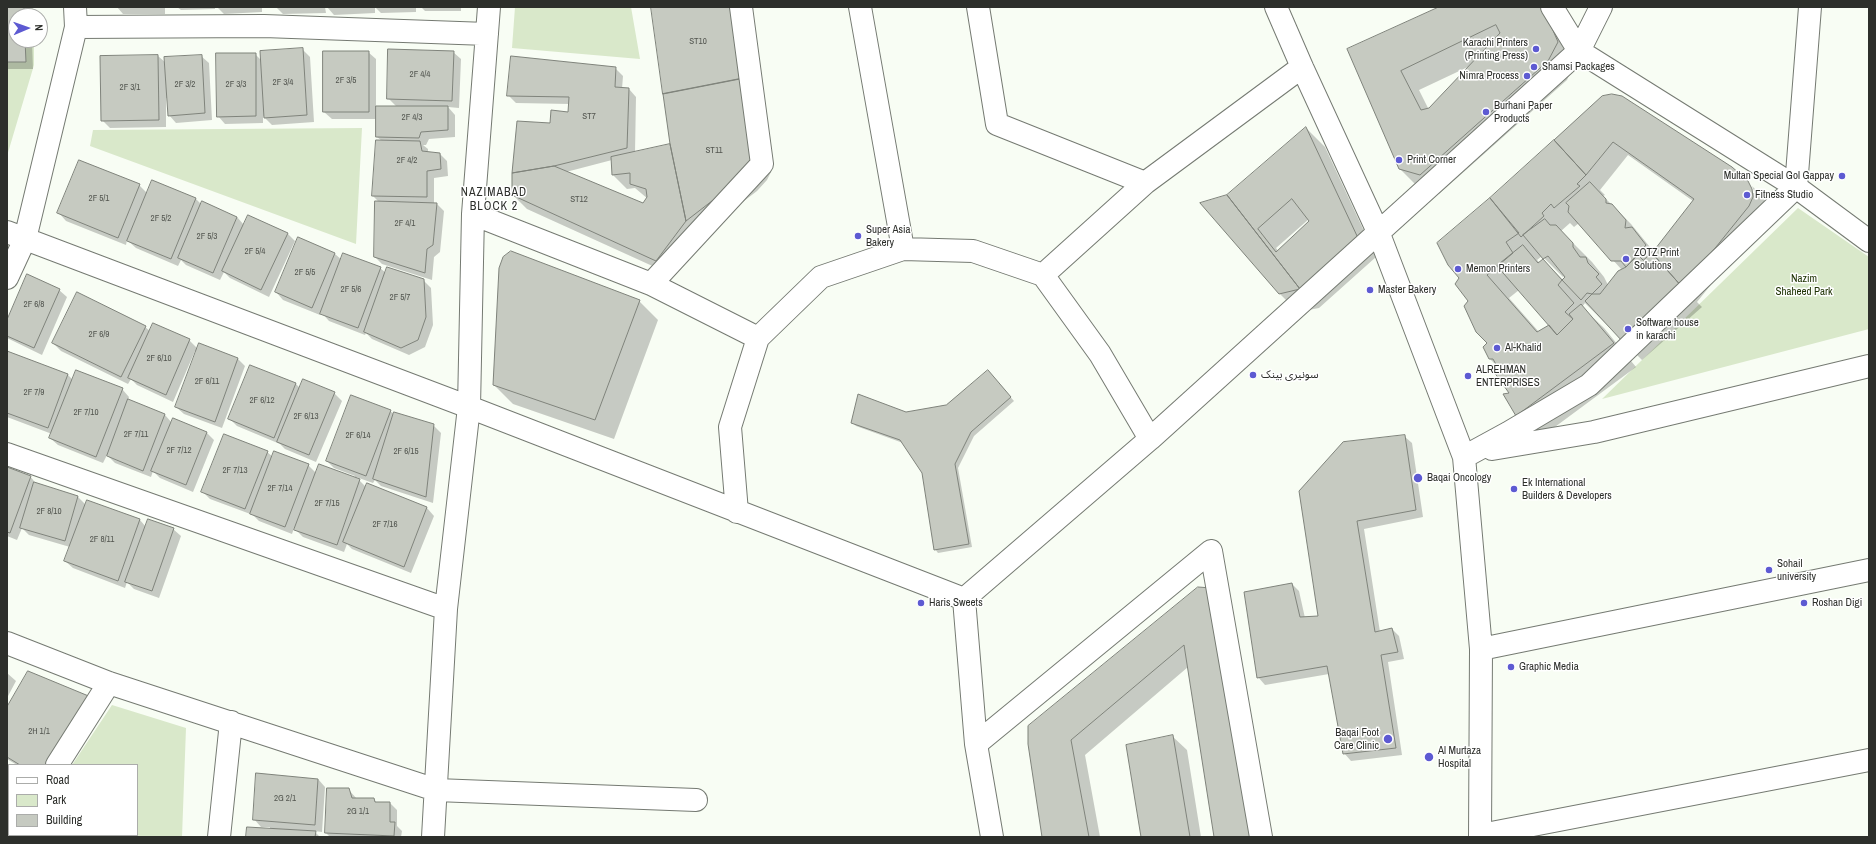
<!DOCTYPE html>
<meta charset="utf-8">
<style>
body{margin:0}
#map{position:relative;width:1876px;height:844px;overflow:hidden;background:#f8fdf4;font-family:"Archivo Narrow",sans-serif}
canvas{display:block}
.frame{position:absolute;inset:0;border:8px solid #2d2f2b;pointer-events:none}
.legend{position:absolute;left:8px;top:764px;width:130px;height:72px;box-sizing:border-box;background:#fff;border:1px solid #abacaa;margin:0;padding:5px 7px;list-style:none;font-size:12px;color:#2d2f2b}
.legend li{display:flex;align-items:center;gap:8px;height:20px}
.legend b{width:20px;border:1px solid #abacaa}
.north{position:absolute;left:8px;top:8px;width:40px;height:40px;box-sizing:border-box;background:#fff;border:1px solid #abacaa;border-radius:50%;rotate:88deg;font-size:11px;font-weight:700;line-height:16px;text-align:center;color:#2d2f2b}
.north::after{content:'';display:block;margin:auto;width:14px;height:18px;background:#5d5ad2;clip-path:polygon(50% 0,100% 100%,50% 72%,0 100%)}
</style>
<div id="map">
<canvas width="1876" height="844"></canvas>
<div class="frame"></div>
<ul class="legend">
<li><b style="height:5px;background:#fff"></b>Road</li>
<li><b style="height:11px;background:#d9e8ca"></b>Park</li>
<li><b style="height:11px;background:#c6cac1"></b>Building</li>
</ul>
<div class="north">N</div>
</div>
<script>
const ctx = document.querySelector('canvas').getContext('2d');
ctx.lineJoin = 'round';
function paint(path, color) { ctx.fillStyle = color; ctx.fill(path, 'evenodd'); }
function trace(path, color, width, dash) { ctx.strokeStyle = color; ctx.lineWidth = width; ctx.lineCap = dash ? 'butt' : 'round'; ctx.setLineDash(dash || []); ctx.stroke(path); }
function write(font, color, halo, rows, align = 'center') {
  ctx.font = font + ' "Archivo Narrow","Noto Sans Arabic",sans-serif'; ctx.lineWidth = 3; ctx.setLineDash([]); ctx.textBaseline = 'middle'; ctx.strokeStyle = halo; ctx.fillStyle = color; for (const [text, x, y, turn = 0] of rows) {
    ctx.save(); ctx.translate(x, y); ctx.rotate((+turn || 0) * Math.PI / 180); ctx.textAlign = isNaN(turn) ? turn : align; if (halo) ctx.strokeText(text, 0, 0); ctx.fillText(text, 0, 0); ctx.restore();
  }
}
const green = new Path2D(`
 M7 7H33V16H16V40H34V65L7 156Z
 M515 7H631L640 59 512 48Z
 M362 128 356 244 90 146 93 130Z
 M1798 208 1869 257V329L1602 399Z
 M112 705 186 728 182 837H24L25 835H137V765H72Z`);
const shadow = new Path2D(`
 M7 7H30L31 16H16V40H32L33 69H7Z
 M117 7H165V14H123Z
 M177 7H215V9L181 10Z
 M217 7H262V12L224 14Z
 M276 7H325L326 13 283 14Z
 M327 7H416V12L381 13 375 7V13L334 15Z
 M421 7H461V11H425Z
 M652 7 770 159 771 172 767 180 757 191 700 235 670 274 527 209 513 195 550 124 569 113 570 104 516 103 509 96 615 68 623 76 622 89H629L636 97 635 153 671 145ZM612 160 613 175 627 189 635 188 648 199 644 204 566 172Z
 M1442 7H1553L1576 61 1567 80 1439 194 1419 188 1400 169 1348 50ZM1472 65 1429 110 1419 90Z
 M302 49 310 57 314 122 272 125 263 116V123L225 124 218 116 255 54 261 60Z
 M368 52 376 59V107H397L388 98 453 52 461 59 459 108 448 107 455 115V137L429 139 426 145H423L428 149V153L440 154 447 161 448 176 434 178V204H437L444 211 440 252 434 257 432 280 382 264 375 257 379 202 373 196 382 141 377 137V119H332L324 112Z
 M158 56 166 63 201 56 209 63 212 120 176 123 169 115 168 98H166V127L110 128 102 120Z
 M1602 97 1748 183 1753 193H1755L1752 186 1762 196 1766 204 1763 220 1697 302 1702 307 1642 360 1585 303 1582 307 1604 328 1636 367 1540 438 1517 415 1510 393 1498 367 1489 358V344L1469 301 1461 278 1491 198ZM1628 155 1693 201 1654 252 1631 224 1603 196 1605 195 1600 190ZM1570 223 1574 227 1579 223 1622 270 1608 285 1604 277 1592 262 1561 231ZM1542 256 1563 277 1565 276 1566 283 1543 260 1540 263 1537 260ZM1519 290 1550 325 1539 332 1509 298Z
 M1306 128 1325 147 1376 257 1319 308 1298 312 1279 293 1228 196ZM1309 219 1311 221 1279 252 1276 248Z
 M139 185 148 194 195 198 202 205 237 217 244 225 288 234 295 241 269 297 230 278 224 272 220 280 186 265 181 260 178 266 136 248 127 240 126 245 66 221 59 213Z
 M335 254 342 260 380 268 386 273 423 280 431 288 433 325 425 347 409 355 372 339 366 333 365 335 329 321 321 312 320 315 283 300 276 292Z
 M59 290 67 297 42 355 7 338V323Z
 M639 301 658 320 614 439 513 404 494 385Z
 M145 327 150 331 189 340 198 349 238 359 245 366 222 428 184 414 176 407 197 351H195L173 402 137 385 131 379 128 384 61 351 53 343Z
 M7 352 68 375 73 380 122 389 129 397 128 400 165 415 172 423 174 419 207 433 214 440 193 492 160 478 153 471 151 477 115 463 107 455 103 463 58 445 50 438 52 434 7 417Z
 M991 375 1014 401 974 436 958 468 972 547 938 553 935 549 923 473 903 443 856 426 852 422 946 406Z
 M295 383 300 388 334 393 342 401 316 462 285 449 280 444 237 426 230 419Z
 M390 411 394 414 433 425 441 433 433 503 381 486 375 480 373 483 356 477 366 487 367 484 427 508 434 516 411 573 352 549 347 544 344 552 303 537 294 528 292 534 259 521 253 515 210 499 203 492 267 452 273 457 308 465 316 473 354 478 355 476 334 468 327 461Z
 M1404 436 1412 443 1423 517 1364 529 1380 632 1392 629 1399 636 1404 659 1388 662 1402 755 1351 761 1344 753 1329 674 1265 685 1258 677 1292 584 1299 591 1305 618 1319 617 1300 492Z
 M7 468 30 476 37 485 78 497 86 505 87 501 140 520 146 527 173 529 181 536 159 598 134 589 127 582 125 588 73 568 65 561 70 547 29 535 22 528 17 540 7 536Z
 M1198 588 1215 837 1188 667 1085 755 1100 837H1043L1029 744Z
 M7 673 16 681 7 698Z
 M7 709 62 765H17L7 759Z
 M1172 736 1187 750 1201 837H1142Z
 M318 779 325 787 322 832 314 831 320 837H247L270 829V827H261L254 819Z
 M348 789 357 799H373L377 803H390L397 810V826L402 831 401 837H330L326 833Z`);
const building = new Path2D(`
 M7 7H24V16H16V40H25L26 62H7Z
 M651 7H733L745 78 663 94Z
 M1439 7H1543L1558 42 1548 61 1420 175 1399 169 1347 49ZM1496 25 1500 33 1429 108 1421 110 1401 71Z
 M303 48 307 115 264 118 260 51Z
 M388 49 454 51 452 101 387 99Z
 M323 51H369V112H323Z
 M216 53H256V116L217 117Z
 M158 55 159 120 101 121 100 56Z
 M202 55 205 113 168 116 164 57Z
 M511 56 616 67 615 87 629 88 627 148 554 166 512 173 517 121 550 123 551 110 568 112 569 97 507 96Z
 M745 78 753 166 743 177 686 221 670 144 663 94Z
 M1612 94 1622 96 1732 167 1748 181 1752 189 1753 197 1749 206 1683 288 1652 253 1694 199 1613 142 1586 175 1554 140 1602 96Z
 M376 106H448V130L421 132 419 138 376 137Z
 M1306 127 1358 238 1300 289 1227 195ZM1292 199 1309 221 1276 252 1258 229Z
 M376 140 420 141 422 151 440 153 441 169 427 171V197L372 196Z
 M1554 140 1586 175 1577 184 1580 186 1554 208 1551 204 1542 213 1544 216 1521 237 1490 198Z
 M670 144 686 221 656 261 512 195V173L554 166 643 203 647 197 646 189 630 184V173L612 175 611 157Z
 M79 160 140 184 118 238 57 213Z
 M152 180 196 198 171 259 127 241Z
 M1590 182 1606 199V203L1612 204 1626 220 1625 228 1632 227 1646 245 1626 267 1621 261H1611L1568 212 1569 206 1566 203Z
 M1227 195 1300 289 1279 294 1200 203Z
 M1490 198 1519 233 1506 242 1513 253 1487 275 1537 332 1549 325 1557 335 1573 319 1569 314 1581 304 1614 343 1516 416 1503 394 1509 393 1494 372 1498 368 1493 359H1489L1483 347 1487 343 1476 332 1464 306 1468 301 1455 284 1459 278 1448 265 1437 243Z
 M202 201 237 217 213 273 178 258Z
 M375 201 437 203 433 245 427 249 425 273 374 257Z
 M248 215 288 233 261 290 222 271Z
 M1545 219 1550 225H1556L1573 243V247L1580 257H1586L1588 263 1599 274 1596 277 1602 284 1592 294 1587 293 1581 300 1562 280 1565 277 1548 256 1543 259 1523 235Z
 M298 237 335 253 312 308 275 292Z
 M1523 245 1538 263 1543 259 1562 280 1558 285 1574 303 1565 312 1573 319 1557 335 1497 266Z
 M511 251 640 300 595 420 493 385 499 268 503 257Z
 M343 253 381 267 358 328 320 314Z
 M1652 253 1683 288 1623 342 1585 301 1592 294H1600L1618 271 1626 267 1638 255 1643 260Z
 M387 267 424 279 426 317 418 340 401 348 364 332Z
 M27 274 60 289 34 348 7 336V320Z
 M77 292 146 326 121 377 52 343Z
 M153 323 190 339 166 395 128 378Z
 M199 343 238 358 215 422 175 407Z
 M7 351 68 374 48 428 7 413Z
 M250 365 296 383 274 438 228 419Z
 M76 370 123 388 96 457 49 438Z
 M988 370 1011 397 971 432 955 464 969 544 934 550 922 473 900 440 851 423 858 394 906 412 946 405Z
 M303 379 335 392 309 455 277 442Z
 M351 395 391 410 366 476 326 461Z
 M128 399 165 414 143 471 107 456Z
 M394 412 434 424 426 497 373 479Z
 M173 418 207 432 186 485 151 471Z
 M224 434 268 451 245 509 201 492Z
 M1405 435 1416 510 1357 521 1375 632 1392 628 1398 652 1381 655 1396 748 1343 754 1327 666 1257 678 1244 592 1292 583 1300 617 1318 616 1299 491 1343 442Z
 M274 451 309 464 285 527 250 514Z
 M319 464 360 479 337 545 294 530Z
 M7 467 31 476 10 533 7 532Z
 M34 482 78 496 65 541 20 528Z
 M367 483 427 507 404 567 343 542Z
 M87 500 140 519 118 581 64 561Z
 M148 519 174 528 152 591 125 582Z
 M1198 587 1212 588 1256 837H1214L1184 645 1071 740 1089 837H1042L1028 744V726Z
 M28 671 91 697 50 765H20L7 757V707Z
 M1173 735 1190 837H1141L1126 745Z
 M7 772 9 773V819L7 817Z
 M256 773 318 779 315 825 253 820Z
 M327 788H349L352 798H374L375 802H390V822H395L394 836 325 833Z
 M247 827 316 831 315 837H246Z`);
const minor = new Path2D(`
 M860 7 903 249
 M978 7 997 124 1145 183
 M1276 7 1302 67 1379 234 1464 457 1481 649 1480 837
 M1552 7 1579 51 1796 187 1869 241
 M76 27 264 26 487 34
 M473 214 651 284 758 338
 M7 232 469 407 964 599
 M1043 275 1145 183 1302 67
 M7 278 25 239 76 27 75 7
 M651 284 762 164 741 7
 M1492 449 1594 432 1869 366
 M7 454 446 609
 M1464 457 1508 433 1589 385 1796 187 1810 7
 M737 512 730 427 758 338 821 277 903 249 973 251 1043 275 1100 354 1150 439
 M964 599 1150 439 1579 51 1601 7
 M964 599 976 744 992 837
 M7 643 109 683 436 790 696 800
 M1481 649 1869 570
 M976 744 1211 551 1261 837
 M57 765 109 683
 M1481 835 1869 760
 M12 837 13 835
 M219 837 231 722
 M433 837 446 609 469 407 473 214 489 7`);
const markers = [
 [1536,49,4,"#5d5ad2"],
 [1534,67,4,"#5d5ad2"],
 [1527,76,4,"#5d5ad2"],
 [1486,112,4,"#5d5ad2"],
 [1399,160,4,"#5d5ad2"],
 [1842,176,4,"#5d5ad2"],
 [1747,195,4,"#5d5ad2"],
 [858,236,4,"#5d5ad2"],
 [1626,259,4,"#5d5ad2"],
 [1458,269,4,"#5d5ad2"],
 [1370,290,4,"#5d5ad2"],
 [1628,329,4,"#5d5ad2"],
 [1497,348,4,"#5d5ad2"],
 [1253,375,4,"#5d5ad2"],
 [1468,376,4,"#5d5ad2"],
 [1418,478,5,"#5d5ad2"],
 [1514,489,4,"#5d5ad2"],
 [1769,570,4,"#5d5ad2"],
 [921,603,4,"#5d5ad2"],
 [1804,603,4,"#5d5ad2"],
 [1511,667,4,"#5d5ad2"],
 [1388,739,5,"#5d5ad2"],
 [1429,757,5,"#5d5ad2"]
];
const numberNames = [
 ["ST10",698,42],
 ["2F 4/4",420,75],
 ["2F 3/5",346,81],
 ["2F 3/4",283,83],
 ["2F 3/2",185,85],
 ["2F 3/3",236,85],
 ["2F 3/1",130,88],
 ["ST7",589,117],
 ["2F 4/3",412,118],
 ["ST11",714,151],
 ["2F 4/2",407,161],
 ["2F 5/1",99,199],
 ["ST12",579,200],
 ["2F 5/2",161,219],
 ["2F 4/1",405,224],
 ["2F 5/3",207,237],
 ["2F 5/4",255,252],
 ["2F 5/5",305,273],
 ["2F 5/6",351,290],
 ["2F 5/7",400,298],
 ["2F 6/8",34,305],
 ["2F 6/9",99,335],
 ["2F 6/10",159,359],
 ["2F 6/11",207,382],
 ["2F 7/9",34,393],
 ["2F 6/12",262,401],
 ["2F 7/10",86,413],
 ["2F 6/13",306,417],
 ["2F 7/11",136,435],
 ["2F 6/14",358,436],
 ["2F 7/12",179,451],
 ["2F 6/15",406,452],
 ["2F 7/13",235,471],
 ["2F 7/14",280,489],
 ["2F 7/15",327,504],
 ["2F 8/10",49,512],
 ["2F 7/16",385,525],
 ["2F 8/11",102,540],
 ["2H 1/1",39,732],
 ["2G 2/1",285,799],
 ["2G 1/1",358,812]
];
const poiNames = [
 ["Karachi Printers",1528,43,"right"],
 ["(Printing Press)",1528,56,"right"],
 ["Shamsi Packages",1542,67],
 ["Nimra Process",1519,76,"right"],
 ["Burhani Paper",1494,106],
 ["Products",1494,119],
 ["Print Corner",1407,160],
 ["Multan Special Gol Gappay",1834,176,"right"],
 ["Fitness Studio",1755,195],
 ["Super Asia",866,230],
 ["Bakery",866,243],
 ["ZOTZ Print",1634,253],
 ["Solutions",1634,266],
 ["Memon Printers",1466,269],
 ["Master Bakery",1378,290],
 ["Software house",1636,323],
 ["in karachi",1636,336],
 ["Al-Khalid",1505,348],
 ["ALREHMAN",1476,370],
 ["ENTERPRISES",1476,383],
 ["سونیری بینک",1261,375],
 ["Baqai Oncology",1427,478],
 ["Ek International",1522,483],
 ["Builders & Developers",1522,496],
 ["Sohail",1777,564],
 ["university",1777,577],
 ["Haris Sweets",929,603],
 ["Roshan Digi",1812,603],
 ["Graphic Media",1519,667],
 ["Baqai Foot",1379,733,"right"],
 ["Care Clinic",1379,746,"right"],
 ["Al Murtaza",1438,751],
 ["Hospital",1438,764]
];
const parkNames = [
 ["Nazim",1804,279],
 ["Shaheed Park",1804,292]
];
const neighbourhoodNames = [
 ["NAZIMABAD",494,193],
 ["BLOCK 2",494,207]
];
paint(green, '#d9e8ca');
paint(shadow, '#0003');
paint(building, '#c6cac1');
trace(building, '#7f837b', 1);
trace(minor, '#757a72', 24);
trace(minor, '#fff', 22);
for (const [x, y, r, color] of markers) { const dot = new Path2D(); dot.arc(x, y, r, 0, 2 * Math.PI); ctx.fillStyle = color; ctx.fill(dot); trace(dot, '#fff', 1.5); }
write('9px', '#535650', null, numberNames);
write('11px', '#2d2f2b', '#fff', poiNames, 'left');
write('11px', '#203305', '#fff', parkNames);
ctx.letterSpacing = '1px';
write('12px', '#2d2f2b', '#fff', neighbourhoodNames);
ctx.letterSpacing = '0px';
</script>
